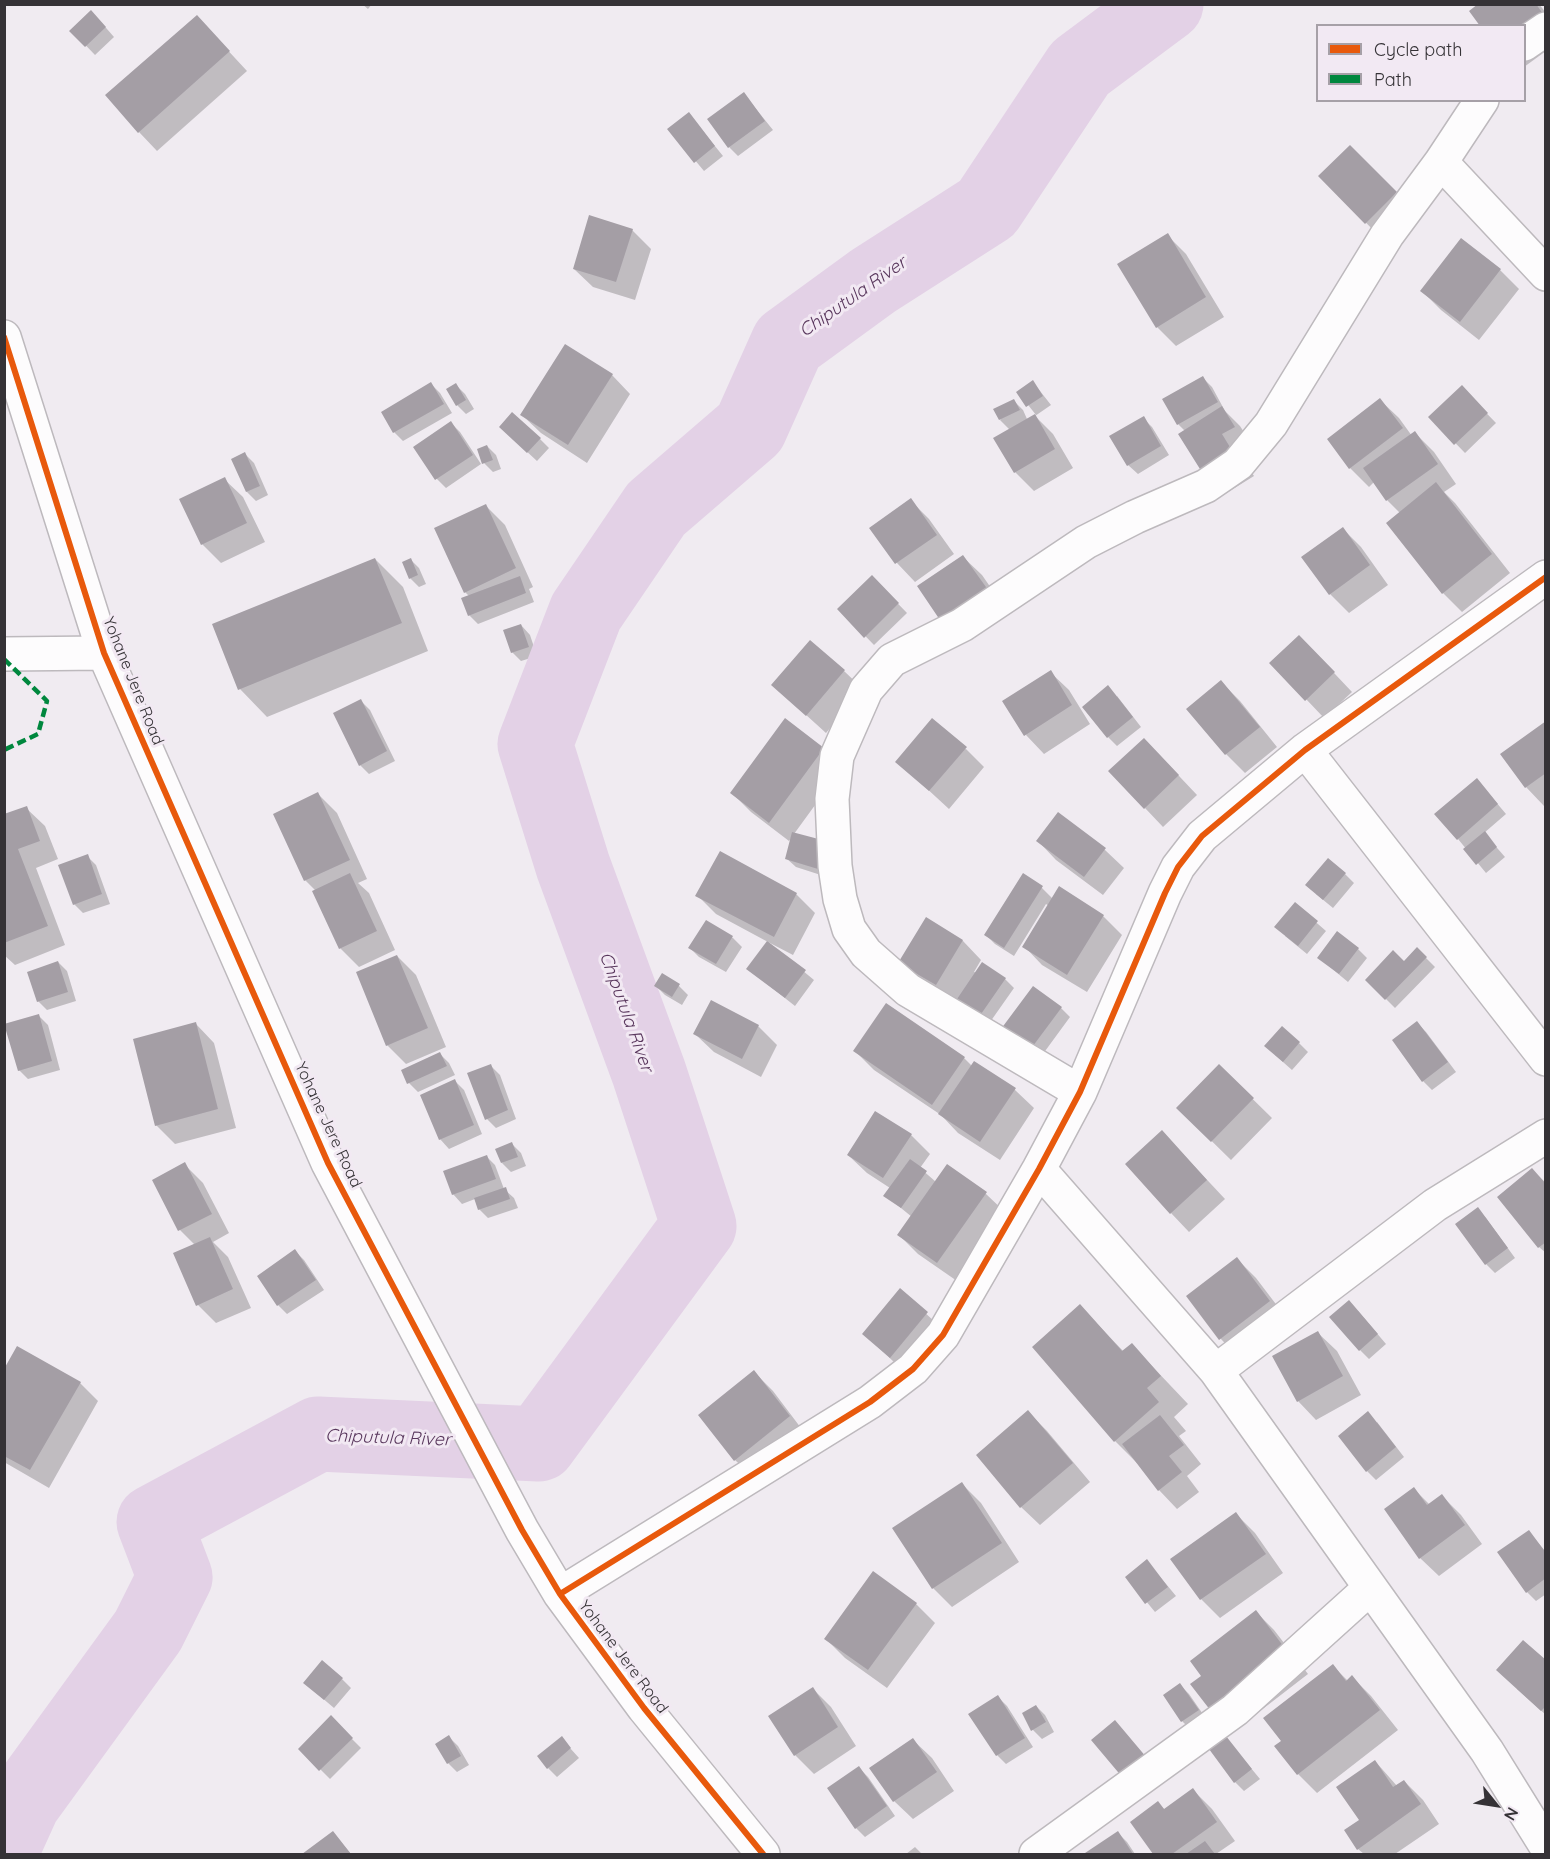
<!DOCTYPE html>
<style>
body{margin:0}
#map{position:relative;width:1550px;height:1859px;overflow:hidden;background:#f0ebf1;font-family:Quicksand,sans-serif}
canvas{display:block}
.frame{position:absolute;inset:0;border:6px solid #353236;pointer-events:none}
.legend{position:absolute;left:1316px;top:24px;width:210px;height:78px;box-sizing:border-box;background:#f2e9f3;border:2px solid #a6a0a7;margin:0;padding:8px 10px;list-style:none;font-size:18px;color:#353236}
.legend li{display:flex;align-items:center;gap:12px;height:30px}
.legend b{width:30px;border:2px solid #a6a0a7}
.north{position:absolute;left:1466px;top:1775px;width:60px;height:60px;-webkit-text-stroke:4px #f2e9f3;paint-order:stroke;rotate:120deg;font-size:16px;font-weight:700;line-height:24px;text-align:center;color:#353236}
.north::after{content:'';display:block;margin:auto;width:21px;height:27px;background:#353236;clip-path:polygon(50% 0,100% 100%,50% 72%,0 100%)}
</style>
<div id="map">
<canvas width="1550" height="1859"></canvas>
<div class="frame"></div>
<ul class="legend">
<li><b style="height:8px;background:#e8590c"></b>Cycle path</li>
<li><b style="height:8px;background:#00873e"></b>Path</li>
</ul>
<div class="north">N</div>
</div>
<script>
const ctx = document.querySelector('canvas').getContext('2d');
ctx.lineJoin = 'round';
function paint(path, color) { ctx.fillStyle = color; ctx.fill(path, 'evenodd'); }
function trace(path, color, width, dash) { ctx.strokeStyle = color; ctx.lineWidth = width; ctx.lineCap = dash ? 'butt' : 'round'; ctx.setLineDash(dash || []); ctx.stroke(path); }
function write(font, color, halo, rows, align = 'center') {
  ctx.font = font + ' Quicksand,sans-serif'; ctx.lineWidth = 6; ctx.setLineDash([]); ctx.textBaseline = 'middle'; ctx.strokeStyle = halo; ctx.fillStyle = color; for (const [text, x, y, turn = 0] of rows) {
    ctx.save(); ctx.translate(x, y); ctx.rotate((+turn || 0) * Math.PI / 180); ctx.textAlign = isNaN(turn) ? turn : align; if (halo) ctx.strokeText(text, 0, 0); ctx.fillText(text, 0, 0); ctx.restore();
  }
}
const shadow = new Path2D(`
 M362 4H372L368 9Z
 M1481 4H1539L1546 13V51L1524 67V26Z
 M197 17 247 71 157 151 139 132Z
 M100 21 114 37 95 55 72 31Z
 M744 94 773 130 738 156 729 147Z
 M689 114 723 156 704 171 669 129Z
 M1350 147 1414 212 1384 241 1320 176Z
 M632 230 651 249 635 300 593 287 574 269Z
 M1167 235 1186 254 1224 317 1176 346 1157 327Z
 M1500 270 1519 289 1479 340 1441 310 1422 291Z
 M612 375 630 394 587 463 541 433 522 415Z
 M1203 378 1212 387 1225 411 1240 426 1253 446 1240 454 1254 476 1225 494 1206 476 1185 431 1178 424Z
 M1033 382 1051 405 1035 416 1053 434 1073 468 1034 491 1015 472 1010 430 1000 420 1014 401 1023 410 1027 419 1036 415 1018 392Z
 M431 384 440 393 452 413 403 441 394 432Z
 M456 385 465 394 474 409 466 414 457 405Z
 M1461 387 1496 423 1465 453 1430 417Z
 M1380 400 1399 418 1412 436 1415 433 1434 452 1456 484 1444 492 1455 503 1510 573 1462 612 1443 593 1388 523 1400 513 1387 500 1374 482 1369 487 1350 468Z
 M1143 418 1152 427 1169 455 1138 474 1128 465 1111 437Z
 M451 423 460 432 481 464 446 488 437 479 415 447Z
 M510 436 540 439 549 448 537 461Z
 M487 446 496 455 501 469 493 472 484 463Z
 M245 454 254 463 268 495 256 501 247 492 233 459Z
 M224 479 243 497 265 542 221 563 202 544 181 500Z
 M910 500 929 519 954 554 915 582 897 563 871 528Z
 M486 506 505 525 533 587 529 589 534 602 478 624 469 615 470 597 465 592Z
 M1343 529 1361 547 1388 585 1349 613 1330 594Z
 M963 557 982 575 1009 614 964 643 945 625Z
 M375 559 403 587 428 651 267 717 240 689Z
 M410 559 419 568 426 584 419 587 410 578Z
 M872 577 907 613 874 645 839 609Z
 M521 625 530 635 537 656 521 661 512 652Z
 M1318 656 1352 692 1324 718 1306 699Z
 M844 671 863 689 826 733 773 685Z
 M1050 672 1069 690 1090 724 1044 754 1026 735Z
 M1221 682 1240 701 1277 747 1245 773 1226 754 1189 709Z
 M1117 696 1141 727 1117 746 1108 737Z
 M361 701 370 710 395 761 369 774 360 765Z
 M785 720 842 768 794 834 827 877 796 867 786 858 793 836 789 841 751 812 732 793Z
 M1546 723V805L1544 806 1526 787Z
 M966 749 984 767 949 809 898 762Z
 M1163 759 1197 795 1163 827 1145 808Z
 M1485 789 1506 814 1484 833 1505 857 1486 873 1458 839Z
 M318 794 337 813 367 879 358 883 369 893 395 950 359 967 340 948 316 891 305 880Z
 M26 808 45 826 58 859 36 868 65 945 15 965 4 955V816Z
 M1038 841 1105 850 1124 868 1103 895 1056 860Z
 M87 856 96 865 110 904 83 913 74 904Z
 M1345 874 1354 883 1333 908 1316 894Z
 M1024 875 1042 888 1053 899 1103 916 1122 935 1087 992 1042 965 1024 946 1049 906 1046 904 1014 956 995 944 986 935Z
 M796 894 815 913 793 955 768 942 814 980 795 1006 748 969 768 942 716 914 697 895Z
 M1295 904 1326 931 1307 954 1285 936Z
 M927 919 963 941 981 960 974 972 1005 979 1014 988 988 1025 919 981 900 963Z
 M706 922 733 938 742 947 726 972 699 957 690 948Z
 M1358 949 1367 958 1348 982 1319 958Z
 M1417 949 1435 967 1395 1008 1367 980 1404 963Z
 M397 956 416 975 446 1047 406 1064 387 1045Z
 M58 962 67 971 76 1001 47 1010 38 1001Z
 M662 975 679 986 688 995 682 1005 665 995 656 986Z
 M1061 1008 1070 1017 1040 1058 1003 1029Z
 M39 1016 48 1025 60 1070 28 1079 19 1070Z
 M1417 1023 1426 1032 1456 1072 1432 1090 1423 1081Z
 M196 1024 214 1043 236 1128 175 1144 156 1125Z
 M758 1026 777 1045 761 1077 714 1052 695 1034Z
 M1299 1043 1308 1052 1292 1070 1275 1055Z
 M855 1051 964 1058 972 1066 974 1063 1015 1090 1034 1108 1000 1160 958 1133 941 1115 874 1070Z
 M440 1054 449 1063 455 1075 418 1092 409 1083 403 1070Z
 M491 1066 500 1075 516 1119 496 1128 487 1119Z
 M1219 1066 1272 1118 1231 1160 1178 1108Z
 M455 1081 464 1090 482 1134 449 1149 440 1139 422 1095Z
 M911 1135 930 1154 920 1168 936 1182 947 1166 986 1194 1005 1212 957 1281 918 1254 899 1235 912 1217 885 1195 890 1188 867 1173 848 1155Z
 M512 1144 521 1153 526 1166 511 1172 502 1163Z
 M1180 1151 1225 1199 1189 1232 1171 1213Z
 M486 1156 495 1165 504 1189 514 1198 518 1208 488 1218 479 1209 475 1199 462 1204 453 1194Z
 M184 1164 203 1183 229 1233 213 1242 228 1257 251 1308 216 1323 198 1305 195 1245 180 1230 154 1181Z
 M1532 1170 1546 1183V1253L1539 1247Z
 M1477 1209 1486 1218 1515 1258 1495 1273 1486 1264Z
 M295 1251 304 1260 324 1290 287 1314 278 1305Z
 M1237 1259 1256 1278 1288 1320 1239 1358 1221 1339 1188 1297Z
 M900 1290 946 1332 909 1376 864 1334Z
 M1080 1306 1124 1352 1132 1345 1188 1404 1174 1417 1186 1431 1179 1436 1201 1464 1187 1476 1199 1492 1177 1509 1159 1490 1138 1464 1115 1441 1034 1347Z
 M1358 1311 1386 1344 1369 1359 1360 1350Z
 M1318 1333 1337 1351 1361 1395 1316 1420 1298 1401Z
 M4 1372 80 1383 98 1401 49 1488 4 1462Z
 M754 1372 773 1391 807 1436 754 1478 735 1460Z
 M1028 1412 1047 1431 1090 1482 1040 1525 1021 1507Z
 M1377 1422 1404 1457 1376 1480 1367 1471Z
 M962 1484 981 1503 1019 1562 952 1607 933 1588Z
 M1414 1489 1430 1505 1442 1496 1461 1515 1482 1544 1439 1576 1420 1558Z
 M1236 1514 1255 1533 1283 1573 1220 1618 1201 1599 1172 1560Z
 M1529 1532 1546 1552V1594L1536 1601 1527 1592Z
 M1147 1561 1176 1596 1155 1612 1127 1578Z
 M874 1573 916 1604 935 1623 887 1688 845 1658 826 1639Z
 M1256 1612 1274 1630 1308 1674 1233 1732 1215 1714Z
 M1546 1662V1715L1517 1689Z
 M1333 1666 1348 1681 1352 1677 1371 1696 1398 1730 1317 1793 1298 1774 1276 1746 1283 1741Z
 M342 1679 351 1688 334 1708 314 1691Z
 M1180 1685 1189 1694 1207 1720 1191 1730 1182 1721Z
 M813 1689 831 1707 856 1746 814 1774 795 1755Z
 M998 1697 1007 1706 1033 1747 1006 1764 997 1755Z
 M1036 1706 1045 1715 1054 1732 1042 1739 1033 1730Z
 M331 1718 361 1748 330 1779 300 1749Z
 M449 1737 458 1746 469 1765 457 1772 448 1763Z
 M561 1738 579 1758 557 1777 548 1768Z
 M1226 1738 1260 1779 1244 1791 1235 1782Z
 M913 1740 932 1758 954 1791 913 1819 894 1801Z
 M1375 1761 1397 1786 1404 1781 1423 1800 1439 1824 1395 1854H1364L1358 1849 1361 1820Z
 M859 1768 868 1777 895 1816 865 1837 856 1828Z
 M1193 1790 1212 1809 1235 1841 1216 1854H1155L1132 1822 1158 1803 1165 1810Z
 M333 1833 351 1854H305Z
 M1118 1833 1127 1842 1135 1854H1088L1087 1853Z
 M915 1847 922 1854H906Z`);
const river = new Path2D(`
 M4 1845 23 1803 148 1631 175 1577 154 1522 318 1434 539 1444 699 1226 649 1073 573 866 535 744 586 612 656 509 750 428 788 343 873 281 987 208 1080 68 1166 4`);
const building = new Path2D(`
 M1478 4H1536L1546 18 1524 26H1480L1469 11Z
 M91 10 106 27 85 47 69 31Z
 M197 15 230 51 138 133 105 95Z
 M744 92 765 121 728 148 707 119Z
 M689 112 715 146 694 163 667 129Z
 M1350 145 1397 192 1365 224 1318 176Z
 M589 215 633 229 616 282 573 269Z
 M1168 233 1206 297 1156 328 1117 264Z
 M1461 238 1501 269 1460 322 1420 291Z
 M565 344 613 374 568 445 520 415Z
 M1203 376 1218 402 1177 425 1162 399Z
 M1033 380 1043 396 1026 407 1016 392Z
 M431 382 444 404 393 433 381 412Z
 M456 383 466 400 456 406 446 389Z
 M1462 385 1488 413 1454 445 1428 417Z
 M1380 398 1403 428 1349 469 1327 439Z
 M1014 399 1020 410 999 420 993 409Z
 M1222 406 1235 427 1222 434 1236 457 1205 477 1178 434Z
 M512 412 541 438 527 453 499 427Z
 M1035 414 1055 449 1014 473 993 438Z
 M1144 416 1161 446 1127 466 1109 436Z
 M451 421 473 455 435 480 413 447Z
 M1415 431 1438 464 1386 501 1363 468Z
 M487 445 493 460 482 464 477 449Z
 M245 452 260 486 246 492 231 459Z
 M225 477 247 523 201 545 179 499Z
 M1436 482 1492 554 1442 594 1386 523Z
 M911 498 937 535 895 564 869 528Z
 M486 504 516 568 464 593 434 528Z
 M1343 527 1370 565 1329 595 1301 557Z
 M963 555 991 594 944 626 917 586Z
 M375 558 402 623 238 690 212 624Z
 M411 558 418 575 409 579 402 562Z
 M872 575 899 603 864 638 837 609Z
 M520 576 526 593 468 616 461 598Z
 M521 624 529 647 511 653 503 630Z
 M1299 635 1335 672 1305 701 1269 663Z
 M810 640 845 670 806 716 771 685Z
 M1051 670 1072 705 1024 736 1002 701Z
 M1221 680 1260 727 1225 755 1186 709Z
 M1108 685 1133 717 1107 738 1082 707Z
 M361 699 387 751 359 766 333 713Z
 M785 718 824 748 769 823 730 793Z
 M932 718 967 747 929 791 895 762Z
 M1546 721V773L1525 788 1500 754Z
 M1144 738 1179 775 1144 809 1108 771Z
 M1477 778 1498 804 1457 840 1434 814Z
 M318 792 350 860 304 881 273 814Z
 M27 806 40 841 18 849 48 926 4 943V814Z
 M1058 812 1106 848 1084 877 1036 841Z
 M1485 831 1497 847 1476 865 1463 849Z
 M792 832 826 841 818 869 785 859Z
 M720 851 797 893 774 937 695 896Z
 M88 854 102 894 73 905 58 865Z
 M1328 858 1346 873 1323 900 1305 885Z
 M350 873 377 931 339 949 312 891Z
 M1023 873 1043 886 1004 948 984 935Z
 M1059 886 1104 915 1067 975 1022 947Z
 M1295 902 1318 921 1298 946 1274 927Z
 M926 917 963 940 936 985 898 963Z
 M706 920 733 936 716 964 688 948Z
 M1337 931 1359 948 1339 974 1317 958Z
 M767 941 806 970 785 998 746 969Z
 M1417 947 1427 957 1385 1000 1365 980 1393 950 1404 961Z
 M397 955 428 1028 386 1046 356 972Z
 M58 961 68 992 37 1002 27 972Z
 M982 962 1006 978 979 1017 955 1002Z
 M662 973 680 984 672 997 654 986Z
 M1033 986 1062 1007 1030 1050 1001 1029Z
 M711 1000 759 1025 742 1059 693 1034Z
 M886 1003 965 1057 932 1105 853 1051Z
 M39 1014 52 1061 18 1071 4 1024Z
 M1417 1021 1448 1062 1422 1082 1392 1040Z
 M196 1022 218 1109 155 1126 133 1039Z
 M1282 1026 1300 1042 1283 1062 1264 1046Z
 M440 1052 447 1066 407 1084 401 1070Z
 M974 1061 1016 1088 980 1142 938 1114Z
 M491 1064 508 1110 485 1120 467 1073Z
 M1219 1064 1254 1098 1211 1142 1176 1108Z
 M455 1079 474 1125 439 1140 420 1095Z
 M875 1111 912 1134 883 1178 847 1155Z
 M1162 1130 1207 1180 1170 1214 1125 1164Z
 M512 1142 518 1157 501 1163 495 1149Z
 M487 1155 496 1179 452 1195 443 1171Z
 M910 1159 927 1171 901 1208 883 1196Z
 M185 1162 212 1214 178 1231 152 1180Z
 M947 1164 987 1192 937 1263 897 1235Z
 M1532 1168 1546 1184V1242L1538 1248 1497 1197Z
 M506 1187 510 1199 478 1210 474 1198Z
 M1478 1207 1508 1248 1485 1265 1455 1224Z
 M210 1237 233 1289 196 1306 173 1253Z
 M295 1249 316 1280 277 1306 257 1276Z
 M1237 1257 1270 1301 1219 1340 1186 1296Z
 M900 1288 928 1312 890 1358 862 1334Z
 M1349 1300 1378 1334 1359 1351 1329 1317Z
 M1080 1304 1122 1351 1132 1343 1161 1376 1147 1388 1159 1402 1114 1442 1032 1347Z
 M1318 1331 1343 1376 1297 1402 1272 1356Z
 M17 1346 81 1382 30 1470 4 1456V1369Z
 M754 1370 790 1416 734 1461 698 1415Z
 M1028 1410 1073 1463 1020 1508 976 1455Z
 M1368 1411 1396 1447 1366 1472 1338 1436Z
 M1160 1415 1184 1445 1169 1456 1182 1472 1158 1491 1122 1444Z
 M962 1482 1002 1543 932 1589 892 1528Z
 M1414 1487 1427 1505 1442 1494 1465 1525 1419 1559 1384 1509Z
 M1236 1512 1266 1554 1200 1600 1170 1559Z
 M1529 1530 1546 1553V1578L1526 1593 1497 1552Z
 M1147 1559 1168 1587 1145 1604 1125 1577Z
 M873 1571 917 1603 868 1670 824 1639Z
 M1256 1610 1290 1655 1214 1715 1190 1684 1201 1676 1190 1661Z
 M1523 1640 1546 1660V1706L1541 1711 1496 1670Z
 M322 1660 343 1678 324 1700 303 1683Z
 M1333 1664 1346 1681 1352 1675 1380 1710 1297 1775 1274 1746 1281 1741 1263 1718Z
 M1180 1683 1199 1710 1181 1722 1163 1695Z
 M813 1687 838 1727 794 1756 768 1716Z
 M998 1695 1025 1738 996 1756 968 1714Z
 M1036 1705 1046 1722 1031 1731 1022 1713Z
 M331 1715 353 1738 319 1771 298 1749Z
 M1115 1720 1147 1758 1123 1778 1091 1740Z
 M449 1735 461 1756 447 1764 435 1744Z
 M562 1736 571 1748 547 1769 537 1756Z
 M1226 1736 1252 1769 1234 1783 1209 1749Z
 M913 1738 937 1772 893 1802 869 1768Z
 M1375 1760 1393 1787 1404 1780 1421 1804 1357 1850 1344 1830 1359 1820 1336 1787Z
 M859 1766 887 1806 855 1829 827 1788Z
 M1193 1788 1217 1822 1172 1854H1153L1130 1822 1158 1801 1164 1809Z
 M333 1831 351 1854H302Z
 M1118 1831 1133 1854H1086L1085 1853Z
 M1205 1841 1215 1854H1186Z`);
const street = new Path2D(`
 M1524 44 1546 29
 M1441 162 1546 274
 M4 337 104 653 328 1163 522 1530 560 1594 644 1708 763 1854
 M4 654 104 653
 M1305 750 1546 1059
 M1080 1092 908 990 866 953 849 929 840 899 835 866 832 799 837 756 866 690 892 660 962 625 1086 542 1135 517 1206 486 1238 464 1271 424 1387 235 1441 162 1482 100
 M1039 1169 1216 1371 1487 1751 1546 1846
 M1216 1371 1435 1205 1546 1136
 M560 1594 870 1402 913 1369 943 1335 1039 1169 1080 1092 1165 893 1178 867 1202 836 1305 750 1546 577
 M1036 1854 1235 1710 1369 1589`);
const quiet = new Path2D(`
 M4 659 47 701 38 734 4 750`);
const cycleway = new Path2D(`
 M4 337 104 653 328 1163 522 1530 560 1594 644 1708 763 1854
 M560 1594 870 1402 913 1369 943 1335 1039 1169 1080 1092 1165 893 1178 867 1202 836 1305 750 1546 577`);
const streetNames = [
 ["Yohane Jere Road",133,681,68],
 ["Yohane Jere Road",328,1125,65],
 ["Yohane Jere Road",623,1657,53]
];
const waterNames = [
 ["Chiputula River",853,297,-35],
 ["Chiputula River",626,1012,70],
 ["Chiputula River",388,1438,2]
];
paint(shadow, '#0003');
trace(river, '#e3d1e6', 75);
paint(building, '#a49ea5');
trace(street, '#bdb9bd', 36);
trace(street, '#fdfcfd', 33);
trace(quiet, '#00873e', 4.5, [9, 4.5]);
trace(cycleway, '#e8590c', 6);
write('16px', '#353236', '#f2e9f3', streetNames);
write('italic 18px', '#59375d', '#f2e9f3', waterNames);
</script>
